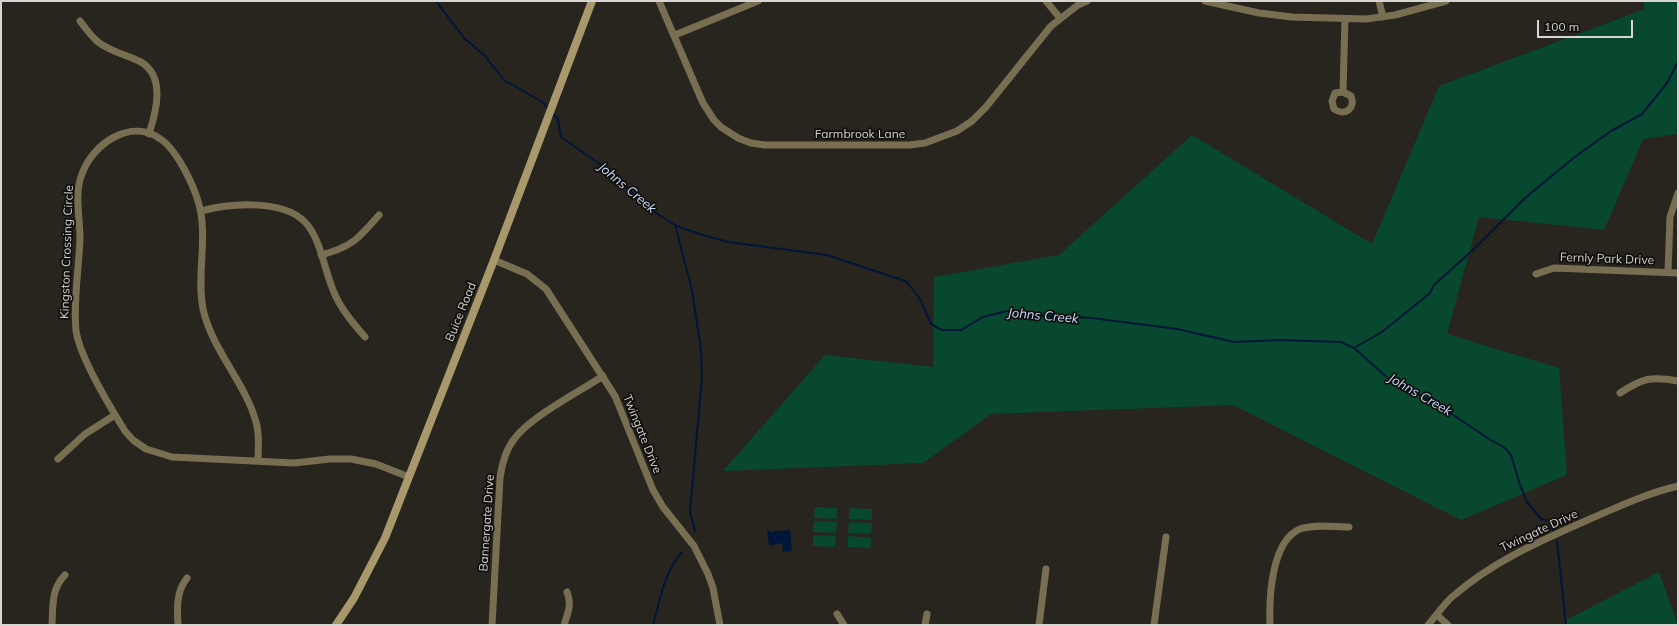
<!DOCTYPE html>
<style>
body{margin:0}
#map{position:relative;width:1679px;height:626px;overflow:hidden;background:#28251f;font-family:Mulish,sans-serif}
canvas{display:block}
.frame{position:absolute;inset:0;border:2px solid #d7d5d1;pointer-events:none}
.scale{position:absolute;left:1537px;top:20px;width:96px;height:18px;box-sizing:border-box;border:2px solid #d7d5d1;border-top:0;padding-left:5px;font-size:12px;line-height:14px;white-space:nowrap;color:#d7d5d1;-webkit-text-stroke:3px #100e0c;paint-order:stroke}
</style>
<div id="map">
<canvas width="1679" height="626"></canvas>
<div class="frame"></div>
<div class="scale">100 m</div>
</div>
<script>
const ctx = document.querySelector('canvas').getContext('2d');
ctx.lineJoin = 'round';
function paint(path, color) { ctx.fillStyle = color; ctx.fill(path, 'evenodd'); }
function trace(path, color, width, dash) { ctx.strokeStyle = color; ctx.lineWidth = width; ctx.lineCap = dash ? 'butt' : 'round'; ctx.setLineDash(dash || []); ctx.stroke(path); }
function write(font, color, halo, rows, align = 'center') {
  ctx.font = font + ' Mulish,sans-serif'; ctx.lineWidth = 3.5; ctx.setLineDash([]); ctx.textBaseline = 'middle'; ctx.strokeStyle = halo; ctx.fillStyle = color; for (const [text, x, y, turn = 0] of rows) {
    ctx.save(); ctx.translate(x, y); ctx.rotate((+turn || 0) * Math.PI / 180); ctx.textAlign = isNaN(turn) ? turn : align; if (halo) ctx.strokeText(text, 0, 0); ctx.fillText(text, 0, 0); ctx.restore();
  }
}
const green = new Path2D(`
 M1643 1H1678V134L1643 139 1604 230 1479 217 1447 334 1559 368 1567 475 1461 520 1233 405 991 414 923 463 723 471 825 355 933 367 934 277 1059 255 1192 135 1372 244 1439 86 1645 9Z
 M815 507 837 508V519L814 518Z
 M849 508 872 509V520L849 519Z
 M814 521 837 522 836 533 813 532Z
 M849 522 872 523 871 534 848 533Z
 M813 535 836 536 835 547 813 546Z
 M848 536 871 538V548L848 547Z
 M1659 572 1678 625H1567L1566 620Z`);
const water = new Path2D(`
 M770 530V532L790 530 792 551 783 552 782 543 769 546 767 531Z`);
const stream = new Path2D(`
 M436 1 464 38 484 55 504 80 544 103 549 110
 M552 113 558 119 561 137 604 167 621 181 642 204 675 225 696 233 728 242 827 255 899 279 907 282 920 299 931 324 942 330H961L983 317 1007 311 1034 315 1092 318 1177 329 1234 342 1280 340 1341 342 1354 348 1389 379 1437 404 1489 439 1505 448 1511 455 1520 485 1527 502 1541 519 1550 521 1553 531
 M675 225 692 290 701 351 702 377 690 512 695 531
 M1354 348 1382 332 1430 293 1434 285 1474 249 1525 198 1576 156 1611 131 1642 114 1667 83 1678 62
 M1557 541 1566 625
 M653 625C660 600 664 572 682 552`);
const street = new Path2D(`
 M659 1 703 103 714 120 721 127 738 138 751 143 765 145H909L925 143 957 131 972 121 986 107 1051 26 1078 5 1087 1
 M1046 1 1060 18
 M1205 1 1259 13 1292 17 1366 19 1395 15 1446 1
 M1379 1 1383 17
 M80 21C86 29 91 36 98 42 111 52 127 55 141 62 166 77 156 112 149 134
 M675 35 758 1
 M1343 92 1335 93 1332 101 1334 109C1345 117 1356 108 1351 96L1343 92 1345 19
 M201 211C231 203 289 198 309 227 321 243 325 271 333 290 340 308 352 322 365 337
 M321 255C352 247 359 238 379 215
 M494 260 527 274 546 289 615 396 653 490 663 507 694 546 708 574 713 588 720 625
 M1668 272 1670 217 1678 193
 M1536 274 1554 268 1678 273
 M1620 393C1643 378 1651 376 1678 381
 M58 459 85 434 115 415
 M258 461C258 448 260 435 256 422 245 382 212 350 203 309 196 273 209 236 198 201 193 184 177 151 162 140 132 117 93 143 82 174 74 193 80 218 80 238 79 269 73 301 76 331 80 358 110 407 125 431L133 440 146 449 172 457 294 463 330 459H351L376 464 409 477
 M837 614 844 625
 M1437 615 1448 625
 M52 625C53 607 51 589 65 575
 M178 625C177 608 176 592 187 578
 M492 625 500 478C502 463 506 449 515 438 532 416 579 392 603 376
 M564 625C568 613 572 604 567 592
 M925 625 927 614
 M1039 625 1046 569
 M1154 625 1166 537
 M1270 625C1269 599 1271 541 1300 529 1315 524 1333 527 1349 527
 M1428 625C1436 616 1443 605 1452 597 1493 561 1542 540 1592 518 1620 506 1648 493 1678 486`);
const secondary = new Path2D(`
 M336 625 354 598 385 538 494 260 592 1`);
const streetNames = [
 ["Farmbrook Lane",860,134],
 ["Kingston Crossing Circle",67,252,-88],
 ["Fernly Park Drive",1607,259,2],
 ["Buice Road",461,312,-68],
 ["Twingate Drive",642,434,68],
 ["Bannergate Drive",487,523,-86],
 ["Twingate Drive",1539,531,-25]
];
const waterNames = [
 ["Johns Creek",627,188,40],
 ["Johns Creek",1043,316,5],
 ["Johns Creek",1420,395,30]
];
paint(green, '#08482f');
paint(water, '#001638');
trace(stream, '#001638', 2);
trace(street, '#786f52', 7);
trace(secondary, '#a8986b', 8);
write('12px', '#d7d5d1', '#100e0c', streetNames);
write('italic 13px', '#c6defd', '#100e0c', waterNames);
</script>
